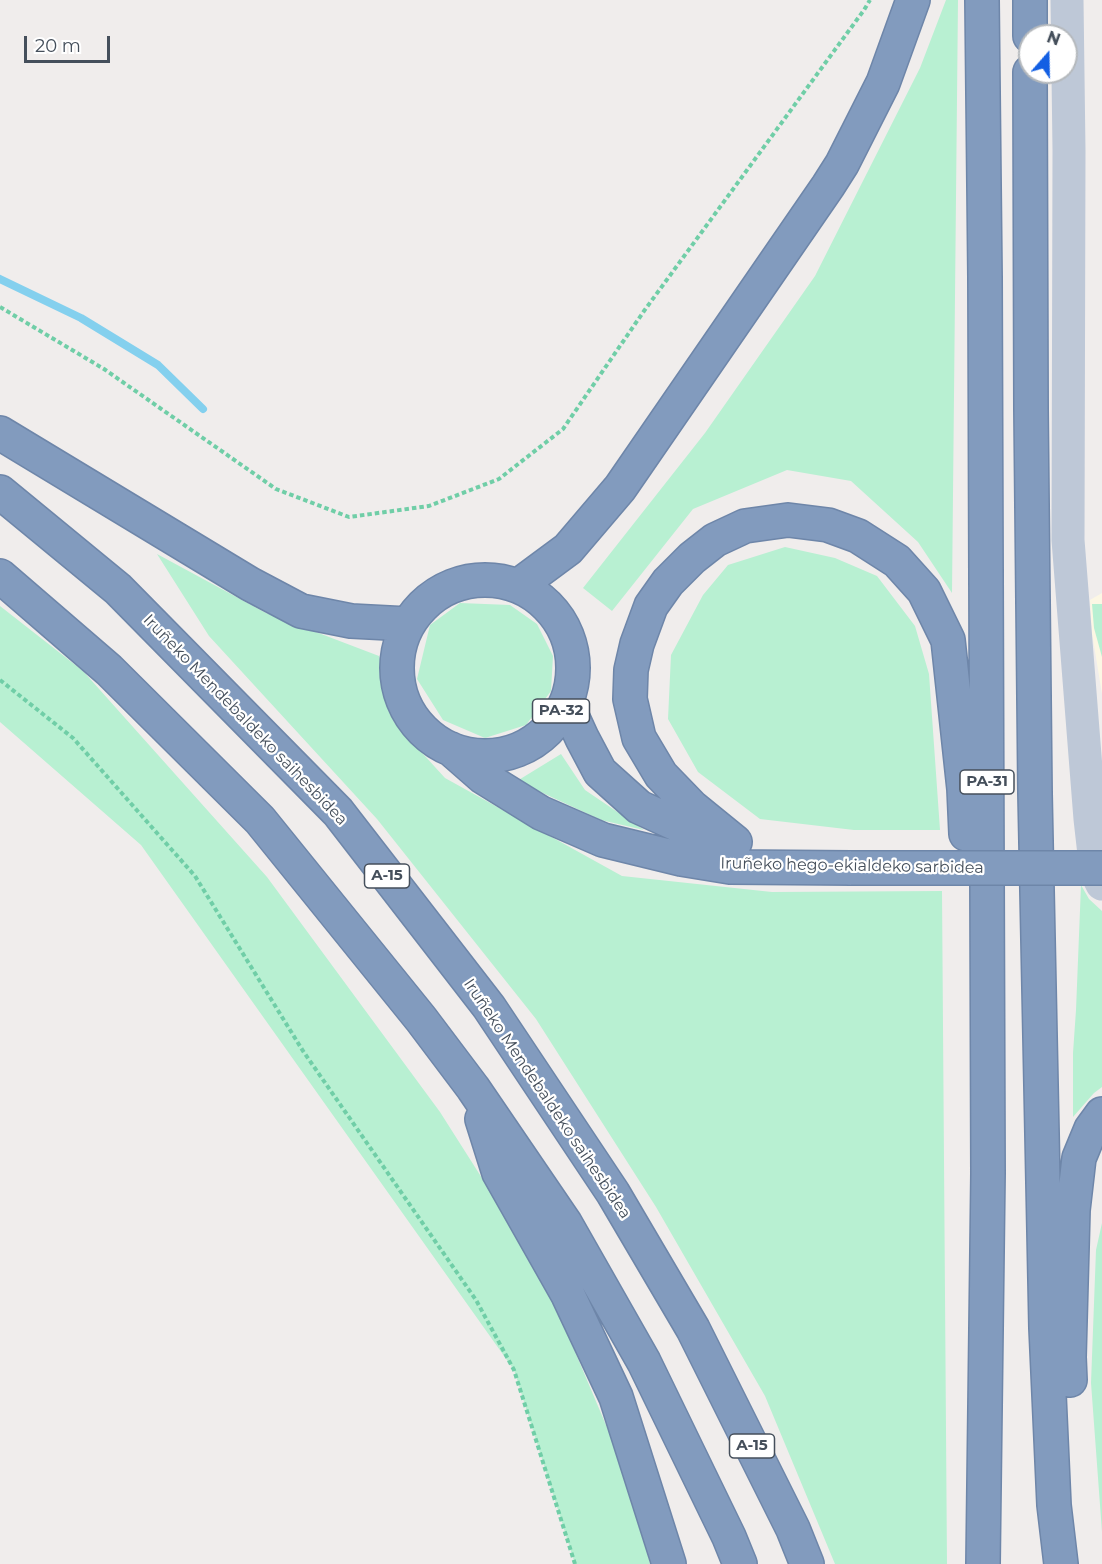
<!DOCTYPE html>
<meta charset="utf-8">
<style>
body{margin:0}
#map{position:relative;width:1102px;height:1564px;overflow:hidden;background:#f0edec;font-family:Montserrat,sans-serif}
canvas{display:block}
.north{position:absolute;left:1018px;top:24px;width:60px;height:60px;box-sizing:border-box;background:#fff;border:2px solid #b5b9bd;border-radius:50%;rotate:20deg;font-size:16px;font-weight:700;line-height:24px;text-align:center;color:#454f5b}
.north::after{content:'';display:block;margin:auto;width:21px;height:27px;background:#135fe3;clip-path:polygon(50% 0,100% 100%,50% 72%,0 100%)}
.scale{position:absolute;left:24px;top:36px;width:86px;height:27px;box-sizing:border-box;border:3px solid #454f5b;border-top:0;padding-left:8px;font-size:18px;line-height:21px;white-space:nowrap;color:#454f5b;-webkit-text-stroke:4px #fff;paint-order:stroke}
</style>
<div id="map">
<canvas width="1102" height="1564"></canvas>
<div class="north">N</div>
<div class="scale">20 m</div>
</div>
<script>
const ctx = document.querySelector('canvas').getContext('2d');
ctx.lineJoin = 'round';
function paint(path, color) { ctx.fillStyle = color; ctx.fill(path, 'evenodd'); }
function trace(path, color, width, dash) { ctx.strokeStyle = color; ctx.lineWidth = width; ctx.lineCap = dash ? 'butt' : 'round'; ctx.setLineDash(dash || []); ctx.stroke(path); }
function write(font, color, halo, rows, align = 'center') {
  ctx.font = font + ' Montserrat,sans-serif'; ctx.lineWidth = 4.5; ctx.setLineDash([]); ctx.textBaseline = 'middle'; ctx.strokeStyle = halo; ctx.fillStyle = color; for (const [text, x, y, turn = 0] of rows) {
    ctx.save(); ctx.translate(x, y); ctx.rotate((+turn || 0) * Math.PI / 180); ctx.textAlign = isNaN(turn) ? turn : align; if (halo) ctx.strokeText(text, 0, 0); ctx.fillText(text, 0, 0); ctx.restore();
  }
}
const commercial = new Path2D(`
 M1102 593V694L1092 633 1090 600Z`);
const green = new Path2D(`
 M946 0H958L952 593 918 542 851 481 787 470 693 509 612 611 583 588 705 433 815 276 920 68Z
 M785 547 835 558 877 576 915 626 929 674 940 830H854L760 819 698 772 668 719 671 655 703 595 728 565Z
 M157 554 266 613 379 656 394 722 445 778 622 876 772 892 942 891 947 1564H835L765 1396 656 1207 536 1019 377 819 209 636Z
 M460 603 510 605 537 624 553 656 551 691 526 725 485 738 443 720 417 679 430 625Z
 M1092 604H1102V657L1094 628Z
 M0 606 83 671 267 877 440 1112 541 1271 630 1482 650 1564H575L514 1370 141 845 0 722Z
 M561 754 585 790 644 830 601 820 517 781Z
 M1081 885 1089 899 1102 911V1087L1094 1093 1073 1117V1053L1076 1010Z
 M1102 1223V1532L1091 1383 1096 1250Z`);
const stream = new Path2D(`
 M0 279 81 318 158 365 203 409`);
const path = new Path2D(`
 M0 307 104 369 276 489 349 517 429 506 499 479 563 429 644 311 864 10 870 0
 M0 680 73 738 195 876 303 1051 476 1300 514 1370 575 1564`);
const secondary = new Path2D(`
 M1067 0 1069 150 1068 540 1090 819 1096 872 1102 884`);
const highway = new Path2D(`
 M982 0 985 277 988 1173 983 1564
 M1030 0V36
 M1030 72 1031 409 1035 793 1046 1328 1054 1505 1061 1564
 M0 433 250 584 301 611 351 621 408 624
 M0 492 118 589 338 812 489 1007 613 1193 693 1329 793 1529 807 1564
 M0 576 109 670 260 820 421 1019 473 1088 565 1223 644 1362 729 1537 740 1564
 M397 668a88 88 0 1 1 176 0a88 88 0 1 1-176 0Z
 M518 586 568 549 620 488 828 186 842 164 883 83 913 0
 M566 703 582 738 600 772 639 807 698 834 723 839
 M451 749 483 777 541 813 603 840 681 859 730 867 851 868
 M735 842 692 807 661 775 639 738 630 699 631 670 637 644 651 606 668 582 692 558 715 540 745 526 788 520 828 525 858 536 897 561 924 591 948 640 964 789 966 834
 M482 1119 499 1173 568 1295 616 1397 669 1564
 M1070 1380 1069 1357 1073 1210 1079 1158 1091 1129 1102 1114`);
const highwayBridge = new Path2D(`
 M851 868H1102`);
const shields = [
 [561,711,57],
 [987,782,54],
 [387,876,45],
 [752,1446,45]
];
const shieldNames = [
 ["PA-32",561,711],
 ["PA-31",987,782],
 ["A-15",387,876],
 ["A-15",752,1446]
];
const streetNames = [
 ["Iruñeko Mendebaldeko saihesbidea",245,720,46],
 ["Iruñeko hego-ekialdeko sarbidea",852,866,1],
 ["Iruñeko Mendebaldeko saihesbidea",547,1099,56]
];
paint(commercial, '#fcf7e4');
paint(green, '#b8f0d2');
trace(stream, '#84d0ee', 8);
trace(highway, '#6e86a9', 36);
trace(path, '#70cea7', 4, [4.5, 3]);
trace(secondary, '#bec8d7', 33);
trace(highway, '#829bbe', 33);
trace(highwayBridge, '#6e86a9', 36, []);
trace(highwayBridge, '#829bbe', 33);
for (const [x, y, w] of shields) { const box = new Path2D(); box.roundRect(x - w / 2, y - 12, w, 24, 4.5); ctx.fillStyle = '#fff'; ctx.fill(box); trace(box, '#454f5b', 1.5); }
write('bold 15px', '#454f5b', null, shieldNames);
write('16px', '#454f5b', '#fff', streetNames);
</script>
